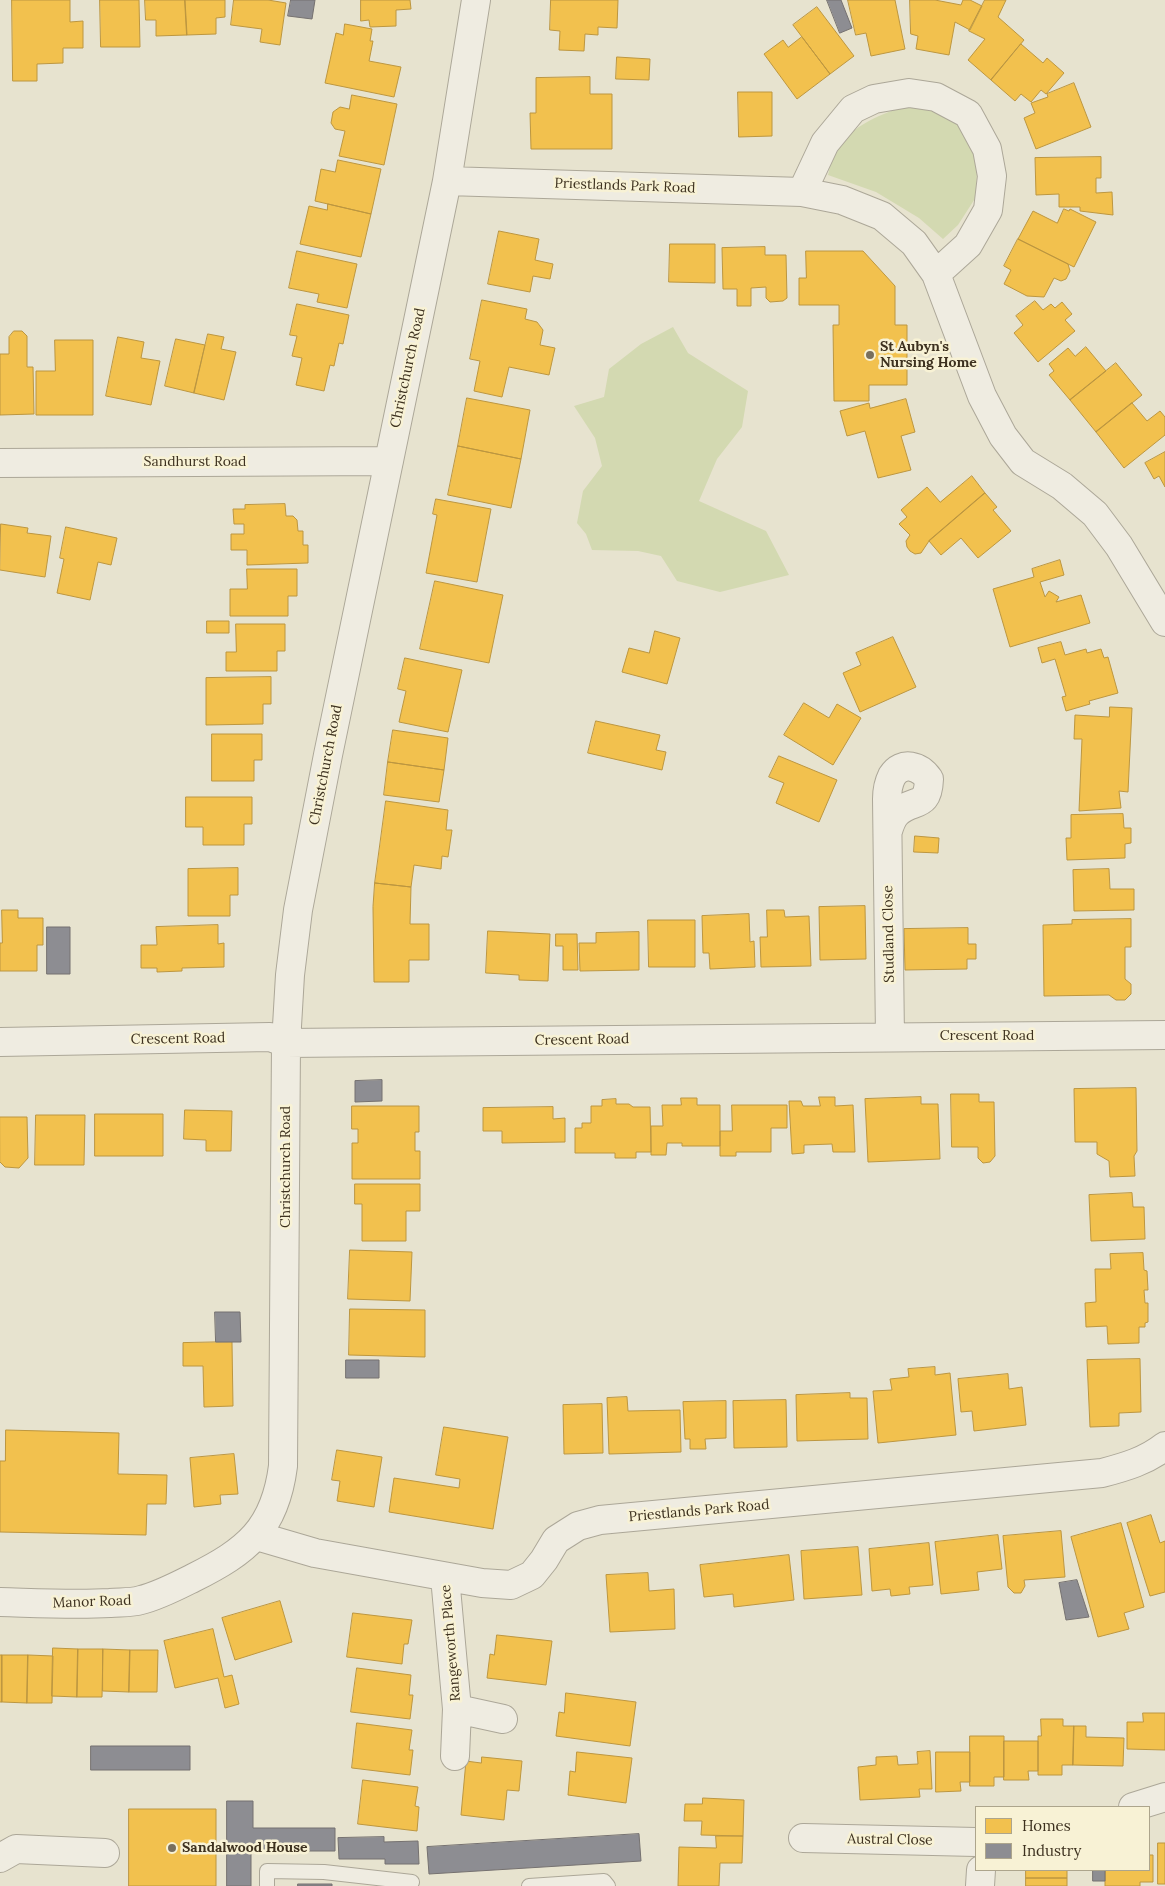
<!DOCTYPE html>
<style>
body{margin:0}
#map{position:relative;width:1165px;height:1886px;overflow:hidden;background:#e7e3cf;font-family:Lora,serif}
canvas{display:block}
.legend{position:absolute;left:975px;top:1806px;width:175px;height:65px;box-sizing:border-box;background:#f8f2d5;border:1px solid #ada58c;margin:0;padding:6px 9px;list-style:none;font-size:15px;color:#3d311f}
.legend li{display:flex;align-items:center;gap:10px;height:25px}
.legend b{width:25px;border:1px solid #ada58c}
</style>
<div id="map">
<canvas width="1165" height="1886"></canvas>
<ul class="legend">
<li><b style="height:14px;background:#f2c14e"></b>Homes</li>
<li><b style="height:14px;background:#8d8d92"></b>Industry</li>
</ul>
</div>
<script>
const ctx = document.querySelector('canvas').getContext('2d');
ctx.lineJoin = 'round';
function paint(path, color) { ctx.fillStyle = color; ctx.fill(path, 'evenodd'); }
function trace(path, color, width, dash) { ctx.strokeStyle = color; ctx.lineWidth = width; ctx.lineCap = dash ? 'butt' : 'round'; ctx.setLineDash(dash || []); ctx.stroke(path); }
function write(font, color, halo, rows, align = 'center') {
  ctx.font = font + ' Lora,serif'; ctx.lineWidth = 5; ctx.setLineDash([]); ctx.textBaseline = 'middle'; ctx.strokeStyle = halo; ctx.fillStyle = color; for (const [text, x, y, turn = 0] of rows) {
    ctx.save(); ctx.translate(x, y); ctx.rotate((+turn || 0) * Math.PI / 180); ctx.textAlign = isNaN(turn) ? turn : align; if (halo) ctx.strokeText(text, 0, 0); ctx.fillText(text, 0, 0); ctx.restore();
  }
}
const green = new Path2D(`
 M912 104 952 116 969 135 977 170 976 197 958 225 943 239 919 218 876 192 828 175C830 168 831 158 834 152 851 125 883 113 912 104Z
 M673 327 688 353 748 391 742 427 717 459 699 501 766 531 789 575 720 592 677 581 661 556 638 551 592 550 586 534 577 523 583 491 602 466 595 438 574 406 604 397 609 369 641 344Z`);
const homes = new Path2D(`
 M12 0H70V22L83 21V48H63V63L37 64V81H13Z
 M100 0H139L140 47H101Z
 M145 0H185L187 35 156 36V20H146Z
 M185 0H225V17L216 18V34L187 35Z
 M234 0H268L286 3 280 45 260 42 262 29 231 25Z
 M361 0H410L411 9 396 10V26L370 27 369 20 361 21Z
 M551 0H618L617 28 598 27V35L585 34 584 51 559 50 560 31 550 30Z
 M848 0H895L905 49 871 56 866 33 856 35Z
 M910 0H935L961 5 963 0H970L982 6 970 30 955 22 949 55 916 49 918 36 911 34Z
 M985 0H1006L998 17 1024 40 991 80 968 60 985 39 969 31Z
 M817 7 854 56 830 74 793 25Z
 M345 24 372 29 370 41H373L369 61 401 67 394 97 325 83 336 33 343 35Z
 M802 37 830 74 797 99 764 54 783 40 788 47Z
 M1021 44 1043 63 1047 58 1064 73 1046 94 1041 90 1031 102 1021 94 1015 101 991 80Z
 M617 57 650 59 649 80 616 79Z
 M590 77V94H612V149H531L530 113H536V78Z
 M1074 83 1091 127 1036 149 1024 118 1035 113 1031 103 1048 97 1047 94Z
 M738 92H772V136L739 137Z
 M352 95 397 104 384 165 339 156 345 131 335 129 331 123 333 112 340 107 349 109Z
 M1101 157V178H1096V193L1112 192 1113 215 1080 211V207H1059V194L1036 195 1035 158Z
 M338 160 381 169 371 214 315 201 321 169 335 172Z
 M328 204 371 214 361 257 300 244 309 206 327 210Z
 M1064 209 1069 211 1070 209 1096 222 1074 267 1018 239 1033 211 1057 223Z
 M499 231 539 239 535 260 553 264 550 279 533 276 530 292 488 284Z
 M1018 239 1068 264 1070 271 1066 279 1061 281 1054 278 1044 297 1027 296 1004 284 1011 270 1004 266Z
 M670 244H715V283L669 282Z
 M765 247V255H786L787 298 783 301 770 302 766 298V287L751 288V306H737V289H723L722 248Z
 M297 251 357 264 347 308 317 302 319 294 289 288Z
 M806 251H863L895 286V325H907V385H869V401H834L833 325H839V305H799V278H806Z
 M482 300 527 309 525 319 537 322 543 330 540 345 555 348 549 375 509 367 502 397 474 391 480 361 470 359Z
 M1035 301 1043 310 1051 304 1055 308 1062 302 1072 314 1065 320 1075 331 1038 362 1014 333 1023 325 1016 316Z
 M297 304 349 315 343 344 339 343 334 366 330 365 324 391 296 385 302 358 292 356 297 336 290 335Z
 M14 331H22L27 336V367H33L34 414 0 415V354H9V337Z
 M208 334 224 337 221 349 236 352 224 400 194 393Z
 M118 337 144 342 141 358 160 361 151 405 106 396Z
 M176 339 205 345 194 393 165 386Z
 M55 340H93V415H36V371H55Z
 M1086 347 1106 371 1070 400 1049 375 1054 371 1049 364 1068 348 1075 356Z
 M1116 363 1142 395 1096 432 1070 400Z
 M467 398 530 410 521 459 458 446Z
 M906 399 915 432 901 436 911 470 878 478 865 431 847 436 840 411 869 403 870 408Z
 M1132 403 1147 421 1160 411 1165 417V435L1124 468 1096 432Z
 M458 446 521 459 511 508 448 495Z
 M1165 452V487L1159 476 1154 479 1145 463Z
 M972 476 985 493 929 541 921 553 915 554 910 551 907 547 906 541 910 535 899 524 907 517 901 510 927 487 940 502Z
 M985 493 997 507 993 510 1011 531 978 558 961 538 941 555 929 541Z
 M436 499 491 509 477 582 426 573 437 515 433 514Z
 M285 504 286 516H293L297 520 298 531H303V545H308V563L247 565V550H231V534H244V524H234L233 509H245V505Z
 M1 524 28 528 27 533 51 536 45 577 0 570Z
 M66 527 117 538 111 565 98 562 90 600 57 593 64 559 60 558Z
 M1060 560 1064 575 1040 582 1045 597 1049 591 1059 597 1056 602 1081 595 1090 623 1010 647 993 589 1034 577 1032 569Z
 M247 569H297V596H288V616H230V589H247Z
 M435 581 503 595 489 663 420 649Z
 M207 621H229V633H207Z
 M236 624H285V651H277V671H226V652H236Z
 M655 631 680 638 667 684 622 672 629 648 649 653Z
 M893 637 916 687 860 712 843 673 861 665 856 653Z
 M1061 642 1065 655 1086 649 1087 653 1101 649 1104 658 1108 657 1118 693 1089 701 1090 704 1066 711 1062 697 1066 696 1055 659 1042 663 1038 648Z
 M405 658 462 670 448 732 399 722 406 691 398 689Z
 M271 677V704H263V724L206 725V678Z
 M804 703 829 718 837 704 861 718 833 765 784 735Z
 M1110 707 1132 708 1128 792 1119 791 1121 808 1079 811 1082 739H1074L1075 715 1109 717Z
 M596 721 660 735 656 750 666 752 662 770 588 753Z
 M393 730 448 738 444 770 388 762Z
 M212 734H262V760H254V781H212Z
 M779 756 837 780 819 822 776 803 784 783 769 777Z
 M388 762 444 770 439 802 384 795Z
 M186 797H252V824H244V845H203V827H186Z
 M386 801 448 810 446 830H452L448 857 442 856 441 869 414 865 411 887 375 883Z
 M1123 814 1124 828H1131V843L1125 844V858L1067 860 1066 838H1071V815Z
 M915 836 939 838 938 853 914 852Z
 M238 868V895H230V916H188V869Z
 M1109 869 1110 889H1134V910L1074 911 1073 870Z
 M375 883 411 887 410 924H429V960H409V982H374L373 907Z
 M865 906 866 959 820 960 819 907Z
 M2 910H18V918H43V945H37V971H0V943H2Z
 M767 910H784L785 917 809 916 811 966 761 967 760 937H767Z
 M749 914 750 942 754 941 755 967 710 969 709 953H703L702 916Z
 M1131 919V947H1125V979L1131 984V994L1125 1000H1116L1109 995 1044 996 1043 925 1072 924V920Z
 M648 920H695V967H649Z
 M218 925V944L224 943V967L182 968V971L157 972V968H141V945H157L156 927Z
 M968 928V944H976V959H967V969L905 970 904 929Z
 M488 931 550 934 548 981 519 980V975L486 973Z
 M639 932V970L580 971 579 943H596V933Z
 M556 934H577L578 970H563V946H556Z
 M1136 1088 1137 1151 1134 1156 1135 1176 1110 1177 1109 1161 1097 1154V1142H1075L1074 1089Z
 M951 1094H979V1102H994L995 1156 990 1162 983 1163 978 1158V1147H952Z
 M819 1097H835V1106L853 1105 855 1152H833L832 1144 804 1145V1153L792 1154 789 1101H801L803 1106H820Z
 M921 1097V1104H938L940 1159 868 1162 865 1099Z
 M681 1098H697V1105H720V1146H682V1143H667L666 1155H651V1126H663L662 1105H681Z
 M616 1099V1104H629L633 1107H650L651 1152H636V1158H615V1153H575V1128H582V1123H591V1106H602V1100Z
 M732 1105H787V1128H771V1152H736V1156H720V1131H732Z
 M352 1106H419V1132H415V1151H420V1179H352V1143H358V1129H352Z
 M553 1107V1119L565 1118V1142L502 1143V1131H483V1108Z
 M185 1110 232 1111 231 1151H206V1140L184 1139Z
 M95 1114H163V1156H95Z
 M36 1115H85L84 1165H35Z
 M0 1117H27L28 1158 19 1168 5 1167 0 1162Z
 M355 1184H420V1211H406V1241H362V1204H355Z
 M1132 1193 1133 1207H1144L1145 1239 1091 1241 1089 1195Z
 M350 1250 412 1252 410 1301 348 1299Z
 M1143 1253 1144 1270 1147 1271 1148 1290H1144L1145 1303H1148V1322L1145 1323V1327H1139V1343L1108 1344 1107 1326 1086 1327 1085 1303 1096 1302 1095 1269H1111L1110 1254Z
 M350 1309 425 1310V1357L349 1355Z
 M232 1342 233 1406 204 1407 203 1366H183V1343Z
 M1140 1359 1141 1412 1119 1413V1426L1090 1427 1087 1360Z
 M935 1367V1375L950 1373 956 1435 878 1443 873 1391 892 1390 890 1379 909 1377 908 1369Z
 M1008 1374 1009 1389 1022 1387 1026 1425 974 1431 972 1411 961 1412 958 1379Z
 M850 1393V1398H867L868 1439 797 1441 796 1395Z
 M627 1397 628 1411 680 1410 681 1452 609 1454 607 1398Z
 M786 1400 787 1447 734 1448 733 1401Z
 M726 1401V1438L705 1439 706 1449H690V1439H685L683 1402Z
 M602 1404 603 1453 564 1454 563 1405Z
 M444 1427 508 1437 493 1529 389 1512 394 1478 459 1488 460 1479 436 1475Z
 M6 1430 119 1433 118 1474 167 1475 166 1504H147L146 1535 0 1532V1461H5Z
 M337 1450 382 1457 374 1507 337 1501 340 1481 332 1480Z
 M234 1454 238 1494 220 1495 221 1504 194 1507 190 1458Z
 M1151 1515 1160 1543 1165 1541V1592L1150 1596 1127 1523Z
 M1121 1523 1144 1607 1124 1613 1129 1629 1098 1637 1071 1537Z
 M1061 1531 1065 1577 1024 1580 1025 1586 1021 1593H1014L1008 1587 1003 1536Z
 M998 1535 1002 1569 977 1572 979 1590 941 1594 935 1542Z
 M929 1543 933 1585 909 1587 910 1594 891 1596 890 1589 872 1591 869 1549Z
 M858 1547 862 1595 804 1599 801 1551Z
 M789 1555 794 1600 734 1607 733 1594 704 1597 700 1565Z
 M648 1573 649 1591 674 1589 675 1629 610 1632 606 1575Z
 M280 1601 292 1642 235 1660 222 1618Z
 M353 1613 412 1620 408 1644H404L402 1664 347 1657Z
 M213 1629 224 1677 232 1675 239 1704 225 1708 218 1678 175 1688 164 1641Z
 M497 1635 552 1641 546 1685 487 1678 490 1654 494 1655Z
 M53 1648 78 1649 77 1697 52 1696Z
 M78 1649H103L102 1697H77Z
 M103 1649 130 1650 129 1692 103 1691Z
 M130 1650H158L157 1692H129Z
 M0 1655H2V1702H0Z
 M2 1655H28L27 1703 2 1702Z
 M28 1655 53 1656 52 1703H27Z
 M357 1668 411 1675 409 1695H413L410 1719 351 1712Z
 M566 1693 636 1702 630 1746 556 1736 559 1712 564 1713Z
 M1143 1713H1165V1750L1127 1749V1722H1143Z
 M1041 1719H1063V1726H1074L1073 1765H1062V1775H1038V1736H1041Z
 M357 1723 412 1730 409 1750H413L410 1775 352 1768Z
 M1074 1726H1086V1737L1124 1738 1123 1766 1073 1765Z
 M970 1736H1004V1777H994V1786H970Z
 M1004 1741H1038V1771H1028L1029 1780H1004Z
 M930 1751 932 1789H919L920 1797 860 1800 858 1767 876 1765V1757L897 1756 898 1765 918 1764 917 1752Z
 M577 1752 632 1758 626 1803 568 1795 570 1771 575 1772Z
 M936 1752H970V1782H960L961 1791 936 1792Z
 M482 1757 522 1761 519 1791 507 1790 504 1820 461 1815 466 1761 481 1763Z
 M363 1780 418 1787 415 1806 419 1807 417 1831 358 1824Z
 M703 1798 744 1800 743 1836 701 1835 702 1821H684L685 1804H702Z
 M129 1809H216V1886H129Z
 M716 1836H743L742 1863H720L719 1886H678L679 1847 716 1848Z
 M1158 1843H1165V1884H1158Z
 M1149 1855H1153V1882H1140V1886H1105V1870H1149Z
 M1026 1870H1067V1878H1026Z
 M1026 1878H1067V1886H1026Z`);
const industry = new Path2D(`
 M291 0H315L312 19 288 16Z
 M827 0H841L852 28 840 33Z
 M47 927H70V974H47Z
 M382 1080V1101L355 1102V1081Z
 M215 1312H240L241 1342H216Z
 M346 1360H379V1378H346Z
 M1077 1580 1089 1617 1066 1620 1059 1583Z
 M91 1746H190V1770H91Z
 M227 1801H253V1828H335V1851H251V1886H227Z
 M639 1834 641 1861 429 1874 427 1847Z
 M384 1837V1842L418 1841 419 1864H385V1859H339L338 1838Z
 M1093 1870H1105V1881H1093Z
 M298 1884H332V1886H298Z`);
const lane = new Path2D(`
 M267 1886V1871L324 1872 412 1882
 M529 1886 604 1881 608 1886`);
const street = new Path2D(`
 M447 181 802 192 842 200 882 216 914 243 936 274 982 396 1003 436 1023 462 1062 486 1095 514 1119 546 1165 622
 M802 192 825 143 853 109 874 99 909 93 936 97 968 114 987 149 992 176 988 210 968 245 936 274
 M0 463 389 461
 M888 831C890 824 892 818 897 813 913 798 928 810 929 779 920 766 902 760 892 776 888 784 887 791 887 799L890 1037
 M0 1042 270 1037 286 1043 1165 1035
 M257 1536 315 1553 482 1583 511 1585 532 1575 544 1560 556 1540 578 1526 600 1520 1102 1473C1125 1467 1146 1461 1165 1446
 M445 1577 457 1709 455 1756
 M0 1602C37 1603 74 1605 110 1603 120 1602 131 1603 141 1600 158 1596 177 1586 193 1578 247 1551 275 1529 283 1466L286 1043 290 975 298 910 328 755 447 181 476 0
 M457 1709 503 1719
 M1133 1807 1165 1797
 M803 1838 976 1842
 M0 1858 16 1849 105 1853
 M980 1886 981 1870`);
const markers = [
 [870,355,5,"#786f5d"],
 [172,1848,5,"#786f5d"]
];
const streetNames = [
 ["Priestlands Park Road",625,186,2],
 ["Christchurch Road",408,368,-78],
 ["Sandhurst Road",195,462],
 ["Christchurch Road",326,765,-79],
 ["Studland Close",889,934,-91],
 ["Crescent Road",987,1036],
 ["Crescent Road",178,1039,-1],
 ["Crescent Road",582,1040,-1],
 ["Christchurch Road",286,1167,-90],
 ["Priestlands Park Road",699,1511,-5],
 ["Manor Road",92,1602,-2],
 ["Rangeworth Place",451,1643,-95],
 ["Austral Close",890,1840,1]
];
const poiNames = [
 ["St Aubyn's",880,347],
 ["Nursing Home",880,363],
 ["Sandalwood House",182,1848]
];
paint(green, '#d3d9b1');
paint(homes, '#f2c14e');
trace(homes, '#bc9640', 1);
paint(industry, '#8d8d92');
trace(industry, '#757170', 1);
trace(lane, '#aca798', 16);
trace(street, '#aca798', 30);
trace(lane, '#efece1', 14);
trace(street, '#efece1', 28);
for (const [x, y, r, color] of markers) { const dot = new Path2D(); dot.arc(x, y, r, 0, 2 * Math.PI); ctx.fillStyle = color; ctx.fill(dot); trace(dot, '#f8f2d5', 2); }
write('14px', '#3d311f', '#f8f2d5', streetNames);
write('bold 14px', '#3d311f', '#f8f2d5', poiNames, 'left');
</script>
